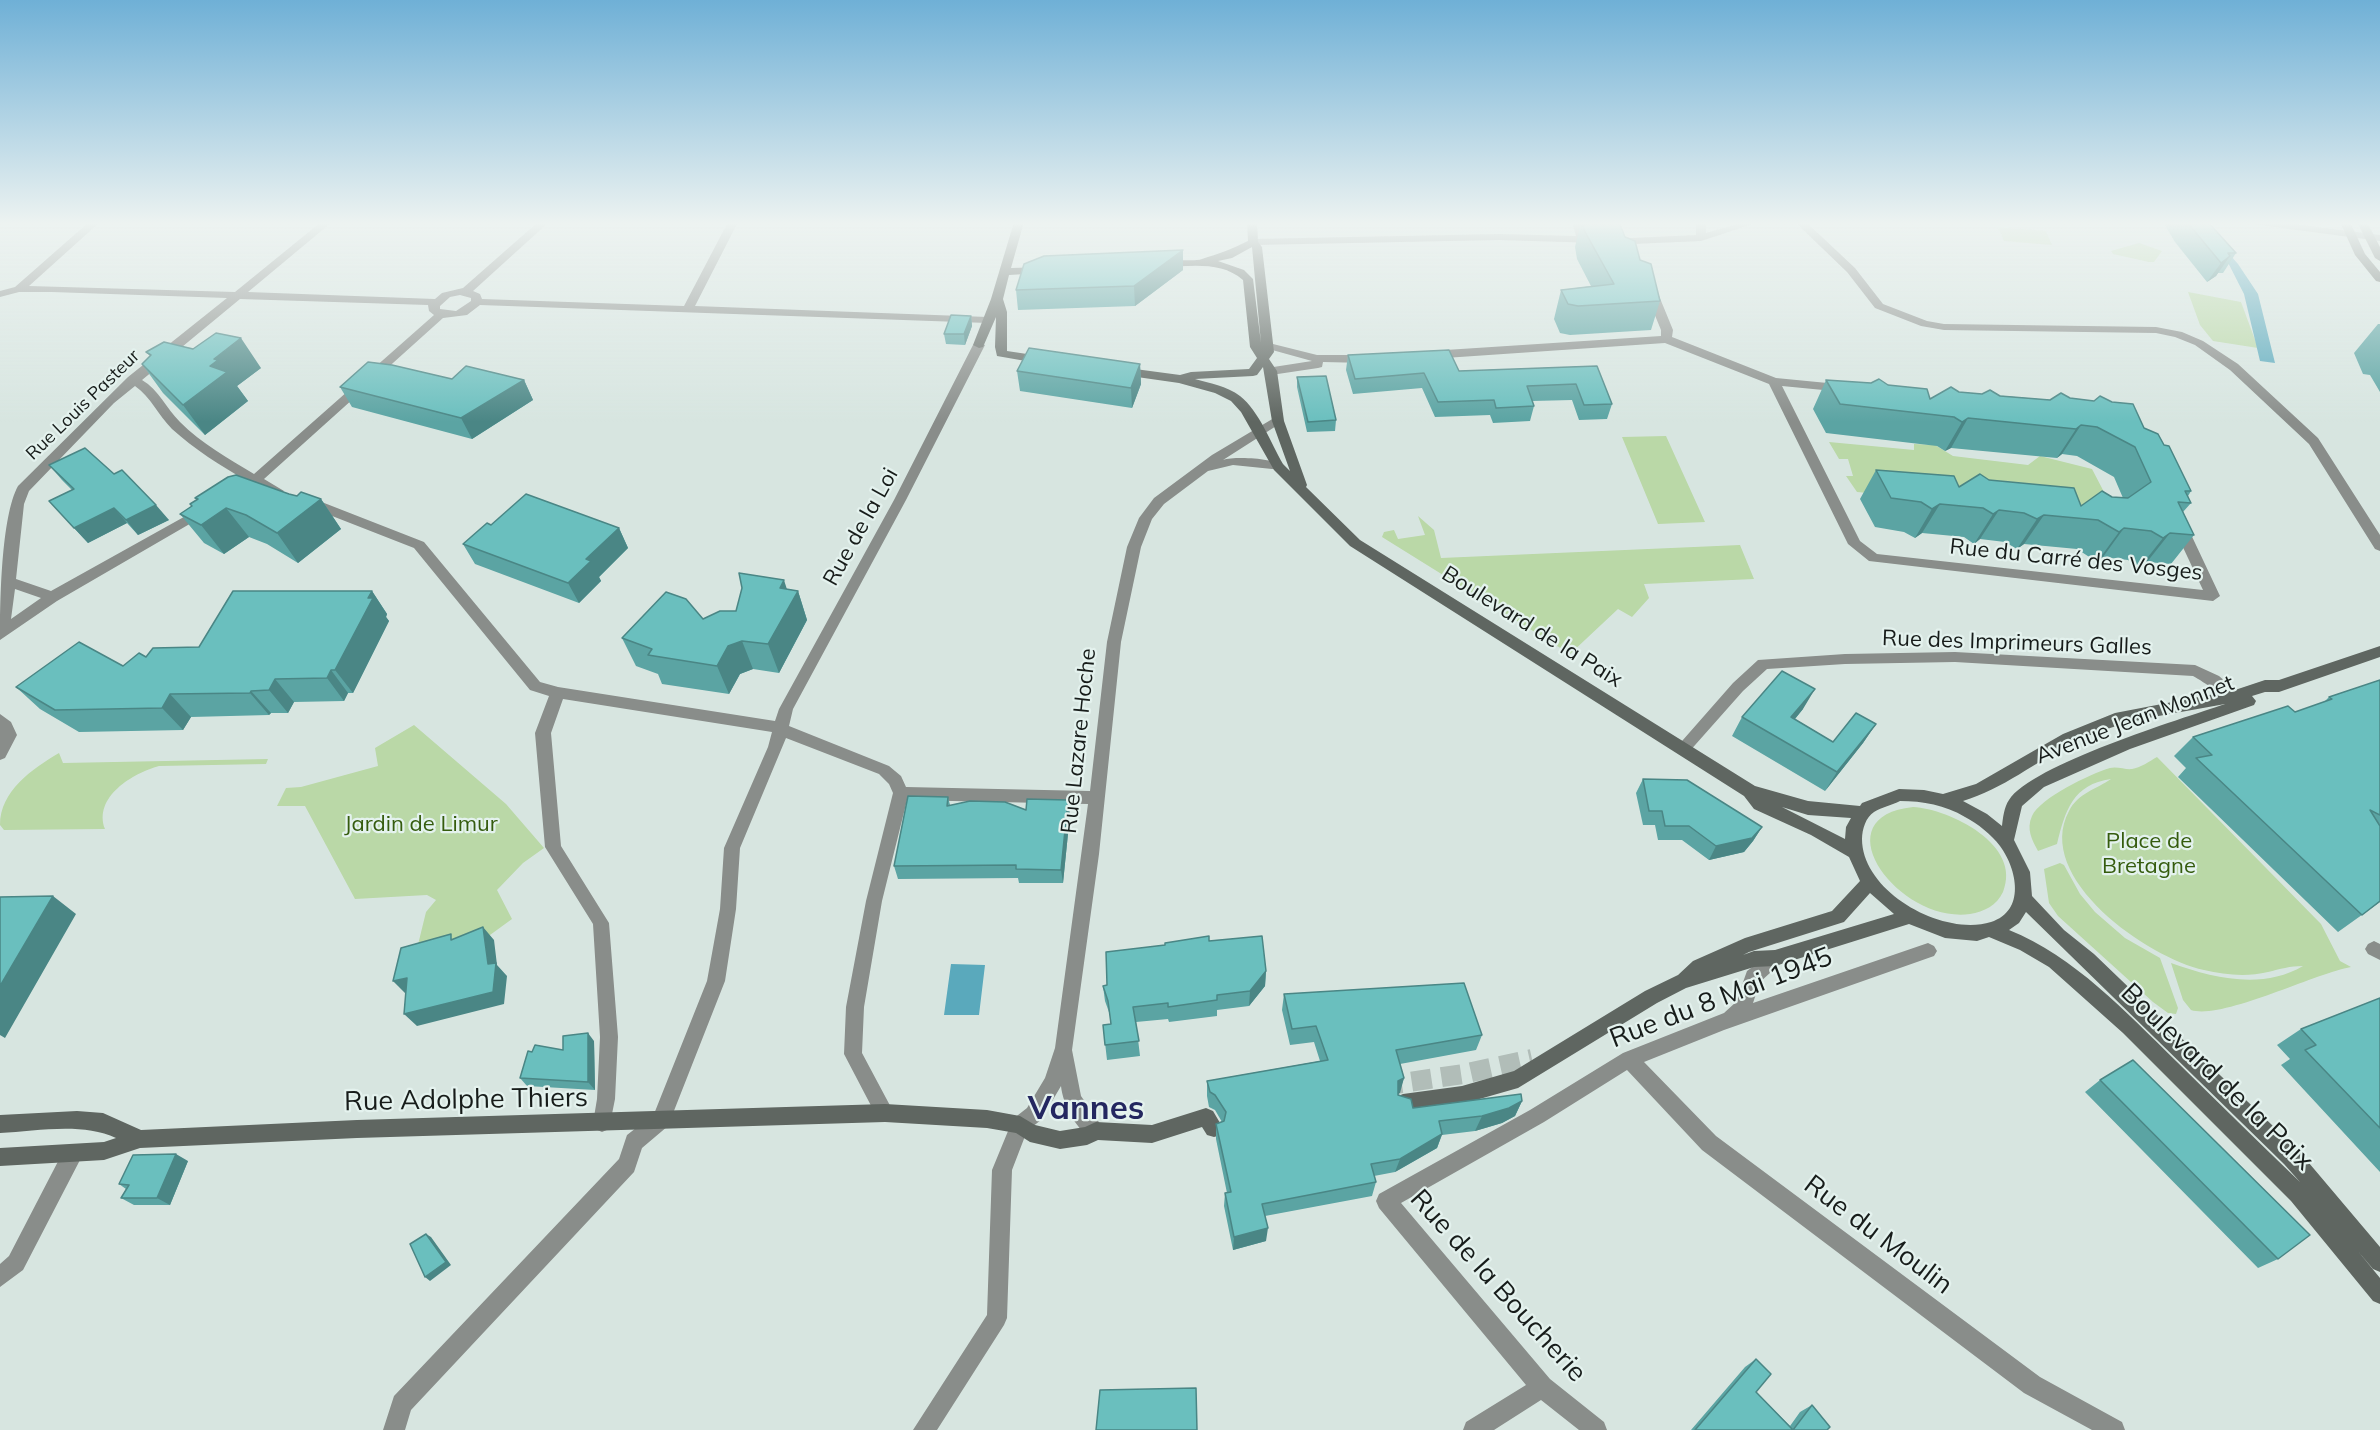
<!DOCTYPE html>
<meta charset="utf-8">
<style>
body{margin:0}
canvas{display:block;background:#d7e5e0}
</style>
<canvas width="2380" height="1430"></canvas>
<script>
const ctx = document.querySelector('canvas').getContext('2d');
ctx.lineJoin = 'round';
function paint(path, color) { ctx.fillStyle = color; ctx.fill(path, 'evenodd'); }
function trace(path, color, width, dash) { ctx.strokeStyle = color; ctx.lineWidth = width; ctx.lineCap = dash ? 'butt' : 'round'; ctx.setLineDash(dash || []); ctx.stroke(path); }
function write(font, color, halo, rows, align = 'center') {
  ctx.font = font + ' Mulish,sans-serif'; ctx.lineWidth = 4.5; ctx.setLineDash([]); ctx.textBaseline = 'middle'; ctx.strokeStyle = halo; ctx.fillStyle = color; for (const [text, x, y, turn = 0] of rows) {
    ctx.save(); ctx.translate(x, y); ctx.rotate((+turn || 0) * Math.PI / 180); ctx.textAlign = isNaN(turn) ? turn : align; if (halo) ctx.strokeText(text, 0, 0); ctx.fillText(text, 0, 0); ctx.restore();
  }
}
const green = new Path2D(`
 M1998 227 2046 231 2052 245 2004 241Z
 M2139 243 2162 251 2154 262H2149L2113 254 2111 251Z
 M2188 292 2241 302 2258 348 2213 341 2200 325Z
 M1666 436 1705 522H1706L1658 524 1622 437Z
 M1829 442 1914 450V444L1935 445 1953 456 2028 465 2040 456 2092 469 2116 515 1857 492 1846 476H1853L1848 459H1839Z
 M1418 516 1434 530 1441 558 1740 545 1754 579 1644 584 1649 598 1632 617 1618 609 1570 654 1382 537 1384 532 1394 530 1398 539 1425 535Z
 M414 725 506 804 544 848 523 863 497 890 512 919 490 935 414 961 426 912 436 900 427 895 355 899 305 806H277L286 788 301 787 378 766 375 748Z
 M59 753 63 763 268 759 266 764 159 766C133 773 93 797 105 829L4 830 0 825C0 791 32 769 59 753Z
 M2157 757 2321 924 2340 961 2351 967C2313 974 2222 1020 2191 1010L2183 1000 2171 963C2213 978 2262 990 2303 966 2290 966 2280 969 2268 972 2247 977 2225 975 2204 970 2148 958 2033 878 2069 811 2078 793 2097 789 2111 779 2073 784 2065 811 2057 844L2038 851C2032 840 2026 829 2032 816 2040 798 2090 774 2110 768 2117 766 2126 770 2132 769 2140 768 2150 761 2157 757Z
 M1913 807C1950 809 2023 845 2003 892 1997 905 1984 912 1970 914 1899 924 1819 817 1913 807Z
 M2060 863 2064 865 2080 894 2095 912 2125 938 2160 958 2178 1008 2176 1014 2168 1013 2153 1002 2058 916 2049 903 2044 869Z`);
const water = new Path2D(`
 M2216 239 2238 264 2258 294 2275 363 2260 361 2244 294Z
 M951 964 985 965 979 1015H944Z`);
const secondaryTunnel = new Path2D(`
 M1382 1086 1463 1074 1532 1059`);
const street = new Path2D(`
 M89 222H100L29 286 235 292 321 222H332L248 292 435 299 442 293 463 288 538 222H549L473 291 480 294 482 299 684 306 728 222H738L695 306 988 317 994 320 988 323 480 305 467 315 443 318 264 479 284 491 278 495 257 486 249 490 244 489 243 486 247 481C221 466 194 449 172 429 158 415 151 397 135 386L114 403 29 491 24 504 16 579 51 591 200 508 205 507 212 511 57 601 0 640C0 603 1 517 18 486L128 377 227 298 52 292H19L0 297V291L15 287ZM460 295 471 298V301L456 311 440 309V306L450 297ZM240 299 428 305 429 311 434 315 254 474C229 459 201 443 180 422 166 408 159 390 142 380ZM15 589 41 598 11 619Z
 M1572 222H1582L1587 236 1632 238 1696 235V222H1706V233L1744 222H1759L1701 241 1632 244 1499 240 1253 245 1248 242 1253 239 1499 234 1576 236Z
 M1795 222H1806L1855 268 1883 304 1927 321 1944 324 2156 327 2182 332 2203 341 2238 364 2318 438 2380 535V551L2375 549 2309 444 2230 370 2195 345 2175 337 2156 333 1944 330 1921 326 1875 308 1847 272Z
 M2254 222H2280L2380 235V241L2259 225Z
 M1651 288 1657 291 1673 330 1672 337 1776 378 1848 385V391L1844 392 1782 386 1860 541 1877 554 2203 590 2173 526 2180 521 2187 526 2220 596 2213 601 1869 561 1848 544 1769 384 1665 343 1430 359 1424 355 1430 351 1661 336V330L1645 291Z
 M979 342 985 345 906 500 793 709 789 726 889 766 901 776 906 787 1090 791 1107 642 1127 547 1139 518 1154 498 1212 455 1274 418 1278 417 1284 421 1223 460C1235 456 1276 458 1284 467L1282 470 1233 465 1208 471 1164 504 1152 519 1141 547 1121 642 1099 854 1072 1050 1081 1096 1105 1131 1103 1138 1096 1140C1077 1133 1063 1105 1061 1086L1041 1120 1027 1131 1012 1170 1007 1318 1004 1325 937 1430H913L987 1315 992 1170 1013 1119 1027 1108 1045 1078 1055 1048 1088 804 907 800 882 901 864 1007 862 1053 894 1113 892 1119 885 1122 878 1119 844 1054 846 1007 866 901 893 793 889 784 879 774 786 738 740 848 736 909 725 981 668 1126 642 1148 634 1172 411 1410 405 1430H383L394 1396 619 1159 627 1135 654 1114 707 981 720 909 724 848 768 747 772 732 563 699 551 733 561 846 609 923 618 1037 615 1099 609 1129 602 1132 595 1129 593 1123 597 1099 600 1037 593 924 545 847 535 733 549 696 530 690 414 548 304 505 302 502 304 499H314L424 542 540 682 558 687 775 721 779 709 894 500 973 345Z
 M1269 343 1317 355H1367L1373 359 1367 363 1323 362 1322 367 1318 368 1271 375 1267 374V368L1312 361 1265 348 1263 346Z
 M1955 652 2195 665 2219 676 2242 696 2240 700C2230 703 2205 682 2193 676L1955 662 1845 664 1767 669 1743 691 1688 753H1678L1675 749 1733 683 1758 660 1845 654Z
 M0 714 11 722 17 735 5 758 0 760Z
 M2374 941 2380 944V960L2368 954 2365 949 2368 944Z
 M1928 943 1934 946 1937 951 1934 956 1724 1030 1644 1062 1716 1136 2040 1377 2122 1422 2125 1430H2092L2024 1393 1702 1150 1627 1070 1544 1122 1401 1203 1550 1379 1604 1422 1607 1430H1579L1541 1400 1494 1430H1463L1466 1422 1526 1385 1379 1208 1376 1201 1379 1194 1530 1110 1623 1053 1724 1013 1736 1002 1747 971 1775 950 1781 953 1784 958 1781 963 1760 982 1753 1003Z
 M73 1144 80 1146 83 1153 80 1160 23 1270 0 1287V1264L9 1256 66 1146Z`);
const secondary = new Path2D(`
 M1014 222H1024L1011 268 1042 267 1047 270 1042 273 1009 275 1003 299 1007 312V351L1047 357V363L1043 364 997 356 995 347 996 317 983 347 979 348 973 345 991 299Z
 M1247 222H1257L1258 242 1262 247 1274 352 1269 359 1277 371 1284 421 1307 485 1306 487 1360 540 1755 786 1808 801 1860 806 1862 803 1899 789 1924 790 1943 794 1976 784 2063 734 2115 713 2235 690 2265 680H2279L2380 646V657L2279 692H2265L2252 696 2256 701 2254 705 2130 749 2044 787 2022 806 2014 840 2030 872 2032 896 2064 930 2094 954 2298 1150 2380 1247V1272L2373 1269 2357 1250 2380 1278V1304L2373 1301 2291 1201 2123 1033 2049 967 2020 950 1989 937 1977 941 1945 938 1909 924 1775 966 1754 967 1686 988 1657 1003 1518 1088 1462 1104 1403 1112 1396 1109 1394 1103 1396 1097 1403 1094 1462 1086 1514 1071 1645 991 1678 975 1693 961 1745 938 1832 911 1860 881 1849 857 1811 835 1754 809 1744 796 1350 546 1274 470 1241 412 1231 401 1215 393 1179 383 1116 374V368L1120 367 1180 375 1191 372 1249 369 1257 358 1250 347 1243 280C1222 261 1191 266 1165 267L1160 264C1171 256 1190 263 1202 259 1218 254 1232 249 1248 241ZM1252 247 1261 343 1253 279 1244 270 1218 261 1232 258ZM1263 367 1272 421 1290 471 1283 464C1271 443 1259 411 1240 396 1227 386 1209 383 1195 379L1253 376 1257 375ZM2225 704C2181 719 2031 765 2009 800 2004 807 2003 818 2002 826L1987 814 1963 801C2003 789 2035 762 2073 743 2120 719 2174 714 2225 704ZM1900 801C1923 801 1945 805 1965 817 1978 824 1991 834 2000 846 2017 869 2026 911 1991 922 1943 937 1862 892 1862 839 1862 829 1866 817 1874 812 1882 807 1892 805 1900 801ZM1782 807 1808 815 1851 818 1846 827 1845 839ZM1870 893 1894 914 1775 950 1754 951 1743 955 1749 952 1844 922ZM2026 912 2284 1164 2300 1182C2258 1142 2217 1101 2176 1061 2125 1011 2075 957 2009 930L2019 923Z
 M2340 222H2350L2365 254 2380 272V282L2376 281 2355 255Z
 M2357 222H2367L2380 247V261L2375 258Z
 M885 1104 987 1110 1020 1116 1035 1125 1060 1131 1085 1127 1096 1122 1152 1125 1206 1108 1213 1111 1223 1128 1221 1135 1214 1137 1207 1135 1202 1127 1152 1143 1098 1140 1087 1145 1060 1149 1030 1142 1016 1133 987 1128 885 1122 357 1138 140 1148 104 1160 0 1166V1148L104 1142 116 1138C82 1122 37 1131 0 1133V1115L77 1111 103 1113 141 1130 357 1120Z`);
const wall = new Path2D(`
 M1581 222H1619L1625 237 1640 260 1660 301 1651 330 1570 335 1560 333 1554 319 1561 290 1591 286 1577 259 1575 247Z
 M2163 222H2208L2236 253 2223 273H2218L2216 276 2207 282 2175 242Z
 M1183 250V270L1135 306 1018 310 1016 290Z
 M971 316 972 326 965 345 946 344 944 334Z
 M2378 324H2380V392L2370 375 2363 374 2354 353Z
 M146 352 261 368 237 386 248 401 205 435 163 393 142 364 150 356Z
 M1348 355 1459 371 1597 366 1612 404 1607 419 1579 420 1572 400 1532 401 1534 406 1530 421 1493 423 1490 415 1435 417 1422 388 1353 394 1346 370Z
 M1140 364 1141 384 1132 408 1020 391 1017 371Z
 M1297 377 1336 420 1335 431 1307 432 1297 387Z
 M452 379 524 380 533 400 472 439 352 407 340 387Z
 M1826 380 1888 385 1930 399 1959 392 2050 400 2070 398 2144 428 2164 445 2191 491 2188 496 2191 503 2183 512 2194 535 2171 564 2147 562 2140 567 2128 560 2103 557 2097 562 2077 549 2024 544 2017 549 2005 542 1980 539 1974 544 1964 537 1922 533 1915 538 1904 532 1875 527 1860 499 1876 470 1959 487 1989 480 2081 506 2112 497 2123 498 2114 477 2077 456 2062 454 2057 458 1951 448 1945 451 1937 446 1826 433 1813 409Z
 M49 465 169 520 138 535 127 523 88 543 49 501 72 490 62 480Z
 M297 496 321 499 341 529 298 563 267 544 249 537 224 554 204 543 180 514 192 506 197 500 195 498Z
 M491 525 619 528 628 548 599 577 601 581 579 603 475 564 463 544Z
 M787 589 798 591 807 620 779 673 753 669 740 674 729 694 662 684 658 674 636 666 622 638 736 611Z
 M372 591 387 614 386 617 389 621 353 693H348L344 701 294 702 288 713H271L269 715 191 717 183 730 79 732 40 709 16 687 123 666 146 657 199 647Z
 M2380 680V902L2338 932 2178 777 2186 768 2174 756 2193 737 2295 712 2323 703 2329 697Z
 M1803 709 1795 719 1833 742 1876 724 1863 743 1825 791 1732 736 1742 717Z
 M1643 779 1762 827 1753 841 1744 852 1709 860 1682 840H1658L1655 825H1643L1636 793Z
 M948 797 950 805 1026 810 1070 814 1063 883H1019L1018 878 898 879 894 866Z
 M1209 941 1266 971 1265 986 1249 1006 1217 1010V1016L1169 1022 1168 1019 1136 1022 1140 1056 1107 1060 1103 1025 1111 1024 1110 1015 1105 1001 1103 986 1107 985Z
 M1284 994 1482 1035 1476 1050 1400 1064 1404 1078 1398 1095 1413 1108 1522 1101 1515 1116 1502 1123 1475 1131 1442 1135 1437 1148 1395 1172 1374 1176 1376 1182 1372 1196 1265 1216 1266 1241 1233 1250 1224 1206 1225 1193H1227L1216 1139V1124L1222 1122 1215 1110 1209 1107 1207 1096V1081L1320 1061 1314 1042 1290 1045 1282 1010Z
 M2380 998V1172L2281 1065 2290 1059 2277 1045 2301 1029Z
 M594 1041 595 1090 527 1086 520 1078 532 1052 563 1050Z
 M2100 1080 2278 1259 2258 1268 2085 1092Z
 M188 1161 170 1205H134L121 1198 126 1189 119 1184Z
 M1756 1359V1392L1790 1426 1800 1412 1812 1405 1827 1430H1691L1745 1367Z`);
const shadedWall = new Path2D(`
 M1183 250V270L1135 306 1134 286Z
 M2230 256 2216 276 2207 282 2221 263Z
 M971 316 972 326 965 345 964 334Z
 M241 338 261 368 237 386 248 401 205 435 183 405 214 359Z
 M1140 364 1141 384 1132 408 1131 388Z
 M524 380 533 400 472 439 461 418Z
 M1968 418 1951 448 1945 451 1962 422Z
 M2081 425 2062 454 2057 458 2076 429Z
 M321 499 341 529 298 563 277 533Z
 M1940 504 1922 533 1915 538 1932 509Z
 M156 505 169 520 138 535 126 520Z
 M114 508 127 523 88 543 74 528Z
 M226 508 249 537 224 554 201 525Z
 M1999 510 1980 539 1974 544 1993 514Z
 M2044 515 2024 544 2017 549 2037 519Z
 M619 528 628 548 599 577 601 581 579 603 568 583 586 559Z
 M2124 528 2103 557 2097 562 2119 532Z
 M2170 533 2147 562 2140 567 2163 538Z
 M784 580 791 602 798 591 807 620 779 673 768 644 780 588Z
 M372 591 387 614 386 617 389 621 353 693 335 670Z
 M742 641 753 669 740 674 729 694 717 666 728 646Z
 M331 670 348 693 344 701 327 678Z
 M275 679 294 702 288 713 269 690Z
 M1815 689 1803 709 1780 737 1791 717Z
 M251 691 271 713 269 715 250 693Z
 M170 694 191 717 183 730 162 708Z
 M1876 724 1863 743 1825 791 1837 772Z
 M1068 800 1070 814 1063 883 1061 870Z
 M1762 827 1753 841 1744 852 1709 860 1716 846Z
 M53 896 76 914 5 1038 0 1035V986Z
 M483 927 494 940 497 965 507 976 504 1004 417 1026 404 1014 488 964Z
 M1266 971 1265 986 1249 1006 1250 991Z
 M407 978 406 994 393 981Z
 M588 1033 594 1041 595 1090 588 1082Z
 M1404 1078 1400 1093 1394 1096 1398 1081Z
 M1522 1101 1515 1116 1502 1123 1475 1131 1482 1116Z
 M1442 1134 1437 1148 1395 1172 1400 1159Z
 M176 1154 188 1161 170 1205 157 1198Z
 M1268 1228 1266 1241 1233 1250 1234 1237Z
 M426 1234 431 1237 451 1265 430 1281 425 1277Z`);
const building = new Path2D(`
 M1583 222H1619L1625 237 1635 241 1640 260 1651 264 1660 301 1578 306 1568 304 1561 290 1614 284 1584 230Z
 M2187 222H2208L2236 253H2228L2230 256 2221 263Z
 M1183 250 1134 286 1016 290 1024 264 1044 256Z
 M951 315 971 316 964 334H944Z
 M216 333 241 338 214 359 218 360 210 366 227 372 183 405 142 364 151 355 146 352 164 342 193 349Z
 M1029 348 1140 364 1131 388 1017 371Z
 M1449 350 1459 371 1597 366 1612 404 1584 405 1576 384 1527 386 1534 406 1496 408 1494 400 1438 402 1424 373 1355 379 1348 355Z
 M368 362 392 365 452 379 466 366 524 380 461 418 340 387Z
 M1326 376 1336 420 1308 422 1297 377Z
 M1879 379 1888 385 1927 389 1930 399 1951 387 1959 392 1982 394 1990 390 2000 396 2050 400 2061 393 2070 398 2094 401 2100 396 2112 402 2133 404 2144 428 2158 434 2164 445 2169 446 2191 491H2185L2191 503 2178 502 2194 535 2170 533 2163 538 2151 531 2124 528 2119 532 2098 520 2044 515 2037 519 2024 513 1999 510 1993 514 1983 508 1940 504 1932 509 1921 502 1891 498 1876 470 1954 476 1959 487 1980 474 1989 480 2074 488 2081 506 2102 491 2112 497 2128 498 2151 482 2135 447 2097 427 2081 425 2076 429 1968 418 1962 422 1954 417 1840 404 1826 380 1871 383Z
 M85 448 114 474 122 470 156 505 126 520 114 508 74 528 49 501 74 489 49 465Z
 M236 475 289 494 297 496 301 492 321 499 277 533 246 515 226 508 201 525 180 514 192 506 190 504 198 499 195 498 228 477Z
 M526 494 619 528 586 559 591 561 568 583 463 544 487 523 491 525Z
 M739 573 784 580 780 588 798 591 768 644 742 641 728 646 717 666 648 655 652 649 622 638 666 592 686 599 703 619 720 611H736L742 588Z
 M233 591H372L368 598H373L335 670H331L327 678 275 679 269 690 251 691 250 693 170 694 162 708 55 710 16 687 79 642 123 666 139 653 146 657 153 648 199 647Z
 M1782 671 1815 689 1791 717 1833 742 1856 713 1876 724 1837 772 1742 717Z
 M2380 680V815L2370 810 2380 826V901L2362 915 2196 758 2212 755 2193 737 2288 706 2295 712 2332 699 2329 697Z
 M1643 779 1687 780 1762 827 1752 838 1716 846 1689 826H1665L1662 811H1649Z
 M908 796 948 797 947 806 970 801 1005 802 1026 810 1027 799 1068 800 1061 870 1016 869V865L894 866Z
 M53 896 0 986V897Z
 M483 927 488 964 496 963 493 992 404 1014 407 978 393 981 401 948 451 934V940Z
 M1209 936V941L1262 936 1266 971 1250 991 1217 995V1000L1168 1007V1003L1133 1007 1139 1041 1105 1045 1103 1025 1111 1024 1108 1001 1103 986 1107 985 1106 952 1165 945V943Z
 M1464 983 1482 1035 1396 1050 1404 1078 1398 1081V1095L1411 1099 1413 1108 1521 1094 1522 1101 1509 1108 1482 1116 1439 1121 1442 1134 1400 1159 1371 1164 1376 1182 1262 1204 1268 1228 1234 1237 1225 1193 1231 1192 1216 1124 1224 1121 1226 1112 1215 1095 1210 1092 1207 1081 1328 1060 1316 1026 1292 1029 1284 994Z
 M2380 998V1128L2305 1050 2316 1045 2301 1029Z
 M588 1033V1082L520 1078 528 1051 532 1052 535 1045 563 1050V1036Z
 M2133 1060 2310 1235 2278 1259 2100 1080Z
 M176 1154 157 1198H121L129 1185 119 1184 133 1155Z
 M426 1234 446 1262 425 1277 410 1244Z
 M1756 1359 1771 1374 1756 1392 1793 1430 1812 1405 1830 1427 1827 1430H1695Z
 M1196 1388 1197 1430H1096L1100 1390Z`);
const farStreetnames = [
 ["Rue Louis Pasteur",83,405,-44]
];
const streetNames = [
 ["Rue de la Loi",861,527,-61],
 ["Rue du Carré des Vosges",2076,560,6],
 ["Boulevard de la Paix",1532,627,32],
 ["Rue des Imprimeurs Galles",2017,643,2],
 ["Avenue Jean Monnet",2135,720,-21],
 ["Rue Lazare Hoche",1079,741,-84]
];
const parkNames = [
 ["Jardin de Limur",421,824],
 ["Place de",2149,841],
 ["Bretagne",2149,866]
];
const nearStreetnames = [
 ["Rue du 8 Mai 1945",1721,998,-21],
 ["Boulevard de la Paix",2217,1077,44],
 ["Rue Adolphe Thiers",466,1100,-1],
 ["Rue du Moulin",1878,1235,37],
 ["Rue de la Boucherie",1498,1286,48]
];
const nearDistrictnames = [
 ["Vannes",1086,1109]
];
paint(green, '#bad8a7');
paint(water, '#5aa9bc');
trace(secondaryTunnel, '#b1bdb8', 20, [20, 10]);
paint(street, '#898d8a');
paint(secondary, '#5f6661');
paint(wall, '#5ba4a3');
paint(shadedWall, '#4a8685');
paint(building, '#6abfbe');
trace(building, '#4a8685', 1.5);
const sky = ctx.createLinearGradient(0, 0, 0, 422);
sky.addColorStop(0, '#6fb0d6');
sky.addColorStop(0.53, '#edf3f1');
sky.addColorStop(1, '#edf3f100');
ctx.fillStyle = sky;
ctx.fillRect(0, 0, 2380, 422);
write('18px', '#171c1a', '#e4f2ee', farStreetnames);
write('22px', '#171c1a', '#e4f2ee', streetNames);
write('22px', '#355c0e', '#e4f2ee', parkNames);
write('27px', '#171c1a', '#e4f2ee', nearStreetnames);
write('bold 33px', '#242760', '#e4f2ee', nearDistrictnames);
</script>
